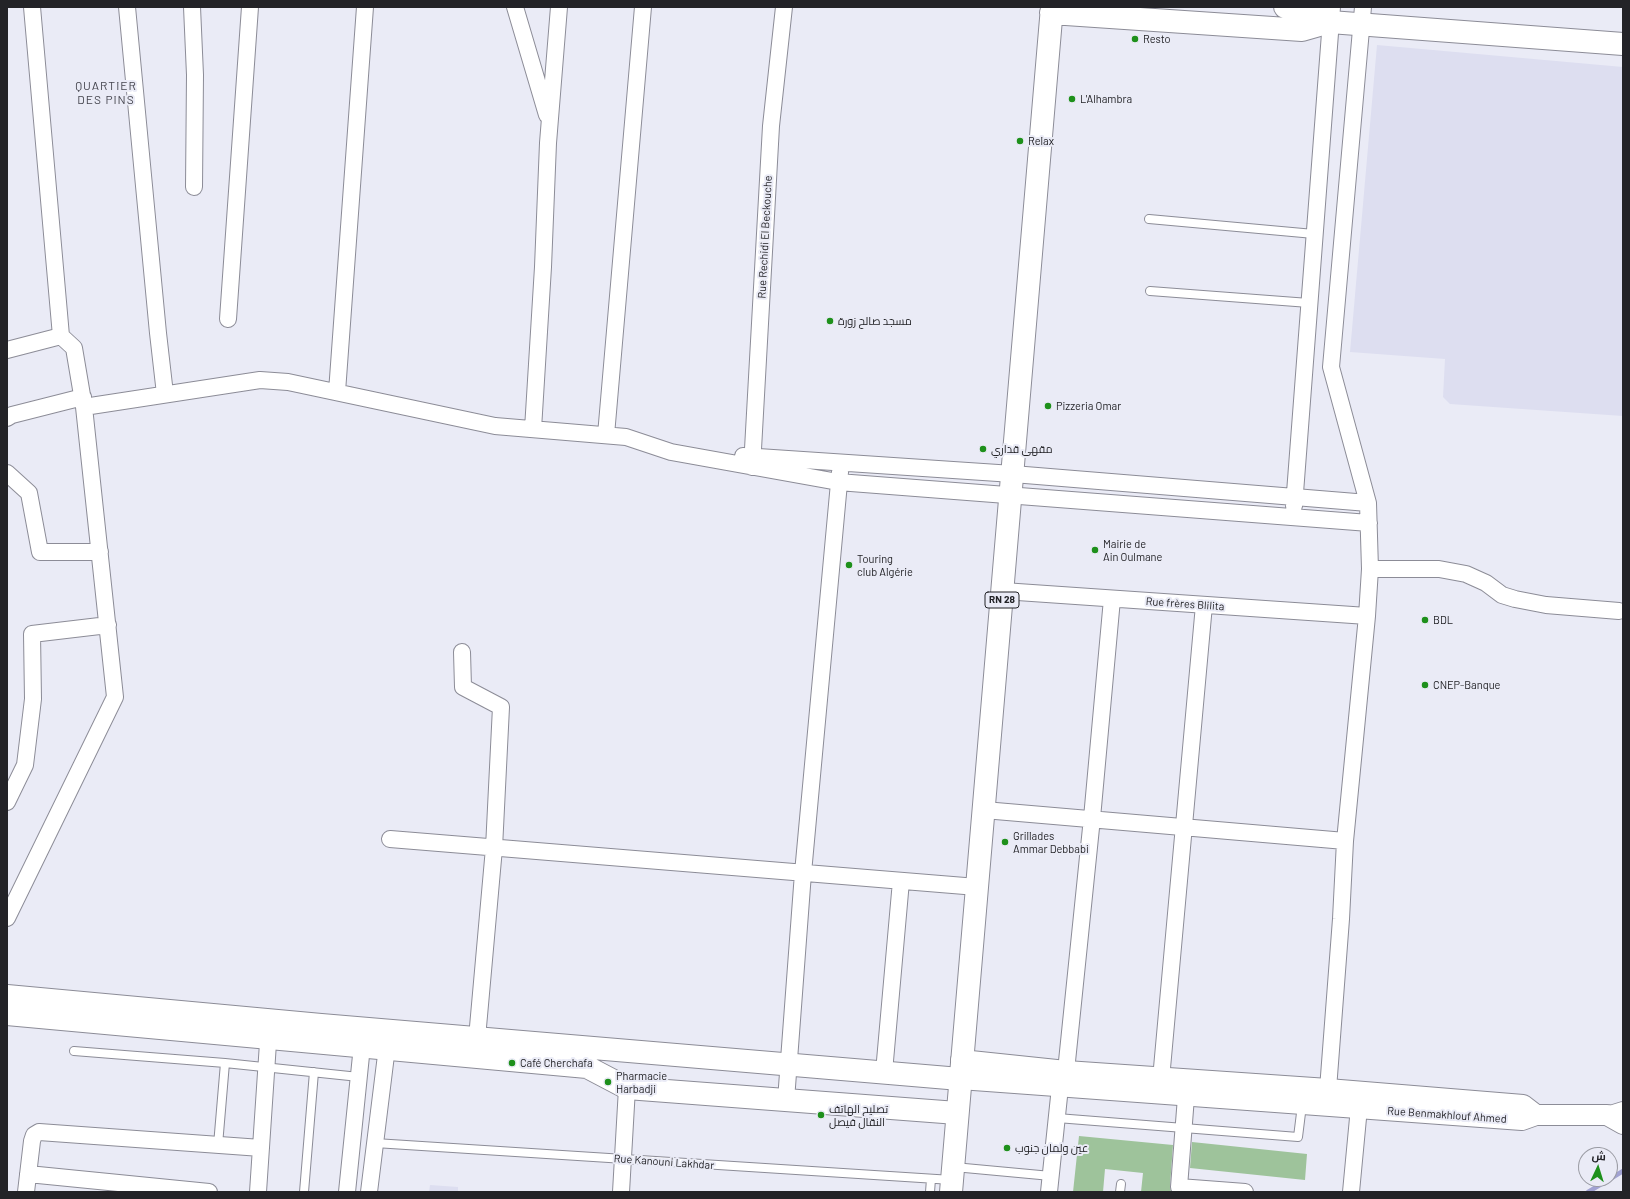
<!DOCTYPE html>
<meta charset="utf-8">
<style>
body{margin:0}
#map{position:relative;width:1630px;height:1199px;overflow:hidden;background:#eaebf6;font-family:Barlow,Cairo,sans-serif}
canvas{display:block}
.frame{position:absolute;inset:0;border:8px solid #232327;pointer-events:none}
.north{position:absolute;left:1578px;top:1147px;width:40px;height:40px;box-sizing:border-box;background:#eaebf6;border:1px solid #9a9ba3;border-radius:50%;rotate:4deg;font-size:11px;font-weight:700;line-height:16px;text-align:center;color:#232327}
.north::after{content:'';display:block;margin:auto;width:14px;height:18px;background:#1e901b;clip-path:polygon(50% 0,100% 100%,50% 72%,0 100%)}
</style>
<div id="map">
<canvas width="1630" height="1199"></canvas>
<div class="frame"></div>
<div class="north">ش</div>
</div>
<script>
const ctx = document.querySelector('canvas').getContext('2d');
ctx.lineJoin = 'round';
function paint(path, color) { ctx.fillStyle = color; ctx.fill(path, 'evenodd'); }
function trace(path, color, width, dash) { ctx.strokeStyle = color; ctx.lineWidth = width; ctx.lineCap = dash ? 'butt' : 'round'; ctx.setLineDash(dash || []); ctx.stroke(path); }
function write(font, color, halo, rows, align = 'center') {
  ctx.font = font + ' Barlow,Cairo,sans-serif'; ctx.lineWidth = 4; ctx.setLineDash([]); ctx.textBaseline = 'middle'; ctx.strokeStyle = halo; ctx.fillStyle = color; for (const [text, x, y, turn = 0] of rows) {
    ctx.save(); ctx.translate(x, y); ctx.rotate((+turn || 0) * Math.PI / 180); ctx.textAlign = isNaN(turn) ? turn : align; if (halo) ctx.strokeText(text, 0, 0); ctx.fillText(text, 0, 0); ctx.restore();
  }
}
const built = new Path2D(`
 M1377 45 1623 67V416L1450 404 1443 397 1445 359 1350 352Z
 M430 1185 458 1187V1192H429Z`);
const stream = new Path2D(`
 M1610 1179 1623 1171
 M1588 1192 1610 1179`);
const building = new Path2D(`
 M1079 1136 1173 1145 1170 1186 1171 1192H1141L1143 1173 1105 1169 1103 1192H1073Z
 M1192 1142 1307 1154 1305 1180 1190 1168Z`);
const service = new Path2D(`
 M1149 219 1314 234
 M1150 291 1309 303
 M74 1051 225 1063 359 1077
 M1057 1118 1298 1137 1302 1105
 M375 1143 952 1180
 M218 1145 225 1063
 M954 1167 1051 1176
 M304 1192 314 1072
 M930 1192 931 1179
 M1120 1192 1121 1184`);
const minor = new Path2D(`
 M32 7 61 336 74 348 84 407
 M127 7 158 333 165 394
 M192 7 195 75 194 187
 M515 7 547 115
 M228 319 250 7
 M7 350 61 336
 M337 392 365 7
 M7 418 12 415 83 397
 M533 429 543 267 548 143 559 7
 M606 435 643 7
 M743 456 1013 474 1368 503
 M752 467 771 126 784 7
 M7 473 29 493 40 552H100
 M1294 506 1332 7
 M1370 569H1439L1466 574 1486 583 1502 595 1515 599 1546 605 1619 611
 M1003 591 1367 616
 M462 652 463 687 501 707 494 848 477 1038
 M7 802 25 765 33 699 32 634 108 625
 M984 810 1345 841
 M390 839 977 887
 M7 918 115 697 84 407 260 380 288 382 495 426 626 437 671 452 838 482 1369 523
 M884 1072 901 881
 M1187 1084 1179 1187 1245 1192
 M1328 1089 1341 919 1345 841 1367 616 1370 569 1368 503 1331 367 1363 7
 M1160 1090 1204 605
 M786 1100 803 873 840 472
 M1607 1115 1623 1110
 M28 1174 209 1192
 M26 1192 32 1141 34 1135 39 1132 261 1148
 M258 1192 269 1028
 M347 1192 363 1036
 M369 1192 388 1039
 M621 1192 627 1088
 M1049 1192 1060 1087 1066 1071 1092 818 1112 599
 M1351 1192 1360 1097`);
const tertiary = new Path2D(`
 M961 1060 1066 1071 1328 1089 1523 1105 1536 1115H1607L1623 1124
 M960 1079 1522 1120 1536 1115`);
const secondary = new Path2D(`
 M7 996 321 1025 960 1079
 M7 1014 587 1067 627 1088 957 1113`);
const primary = new Path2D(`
 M1285 7 1303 8 1330 22
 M1051 13 1302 30 1330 22 1623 44
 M951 1192 1052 7`);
const markers = [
 [1135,39,4,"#1e901b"],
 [1072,99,4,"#1e901b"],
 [1020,141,4,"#1e901b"],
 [830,321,4,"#1e901b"],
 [1048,406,4,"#1e901b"],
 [983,449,4,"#1e901b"],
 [1095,550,4,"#1e901b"],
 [849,565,4,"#1e901b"],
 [1425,620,4,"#1e901b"],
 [1425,685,4,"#1e901b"],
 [1005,842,4,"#1e901b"],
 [512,1063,4,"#1e901b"],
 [608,1082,4,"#1e901b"],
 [821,1115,4,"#1e901b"],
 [1007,1148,4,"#1e901b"]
];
const shields = [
 [1002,600,34]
];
const shieldNames = [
 ["RN 28",1002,600]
];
const poiNames = [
 ["Resto",1143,39],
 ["L'Alhambra",1080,99],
 ["Relax",1028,141],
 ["مسجد صالح زورة",838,321],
 ["Pizzeria Omar",1056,406],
 ["مقهى قداري",991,449],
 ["Mairie de",1103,544],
 ["Ain Oulmane",1103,557],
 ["Touring",857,559],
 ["club Algérie",857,572],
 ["BDL",1433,620],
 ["CNEP-Banque",1433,685],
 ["Grillades",1013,836],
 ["Ammar Debbabi",1013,849],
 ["Café Cherchafa",520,1063],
 ["Pharmacie",616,1076],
 ["Harbadji",616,1089],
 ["تصليح الهاتف",829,1109],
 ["النقال فيصل",829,1122],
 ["عين ولمان جنوب",1015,1148]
];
const streetNames = [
 ["Rue Rechidi El Beckouche",765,237,-87],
 ["Rue frères Blilita",1185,604,4],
 ["Rue Benmakhlouf Ahmed",1447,1115,4],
 ["Rue Kanouni Lakhdar",664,1162,4]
];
const neighbourhoodNames = [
 ["QUARTIER",106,86],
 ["DES PINS",106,100]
];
paint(built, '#dddef0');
trace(stream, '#a1a2d2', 4.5);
paint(building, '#9ec39b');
trace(service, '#8c8c97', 10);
trace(minor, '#8c8c97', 18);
trace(tertiary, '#8c8c97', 22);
trace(secondary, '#8c8c97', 24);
trace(primary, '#8c8c97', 24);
trace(service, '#fff', 8);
trace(minor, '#fff', 16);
trace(tertiary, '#fff', 20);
trace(secondary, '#fff', 22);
trace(primary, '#fff', 22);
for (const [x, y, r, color] of markers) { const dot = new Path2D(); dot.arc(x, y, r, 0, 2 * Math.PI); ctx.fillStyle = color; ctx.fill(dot); trace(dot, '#eaebf6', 1.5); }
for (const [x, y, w] of shields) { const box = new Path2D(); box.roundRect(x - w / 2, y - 8, w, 16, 3); ctx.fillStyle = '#eaebf6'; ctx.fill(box); trace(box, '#232327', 1); }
write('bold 10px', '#232327', null, shieldNames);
write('11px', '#232327', '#eaebf6', poiNames, 'left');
write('11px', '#232327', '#eaebf6', streetNames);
ctx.letterSpacing = '1px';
write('12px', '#46464f', '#eaebf6', neighbourhoodNames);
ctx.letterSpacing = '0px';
</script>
